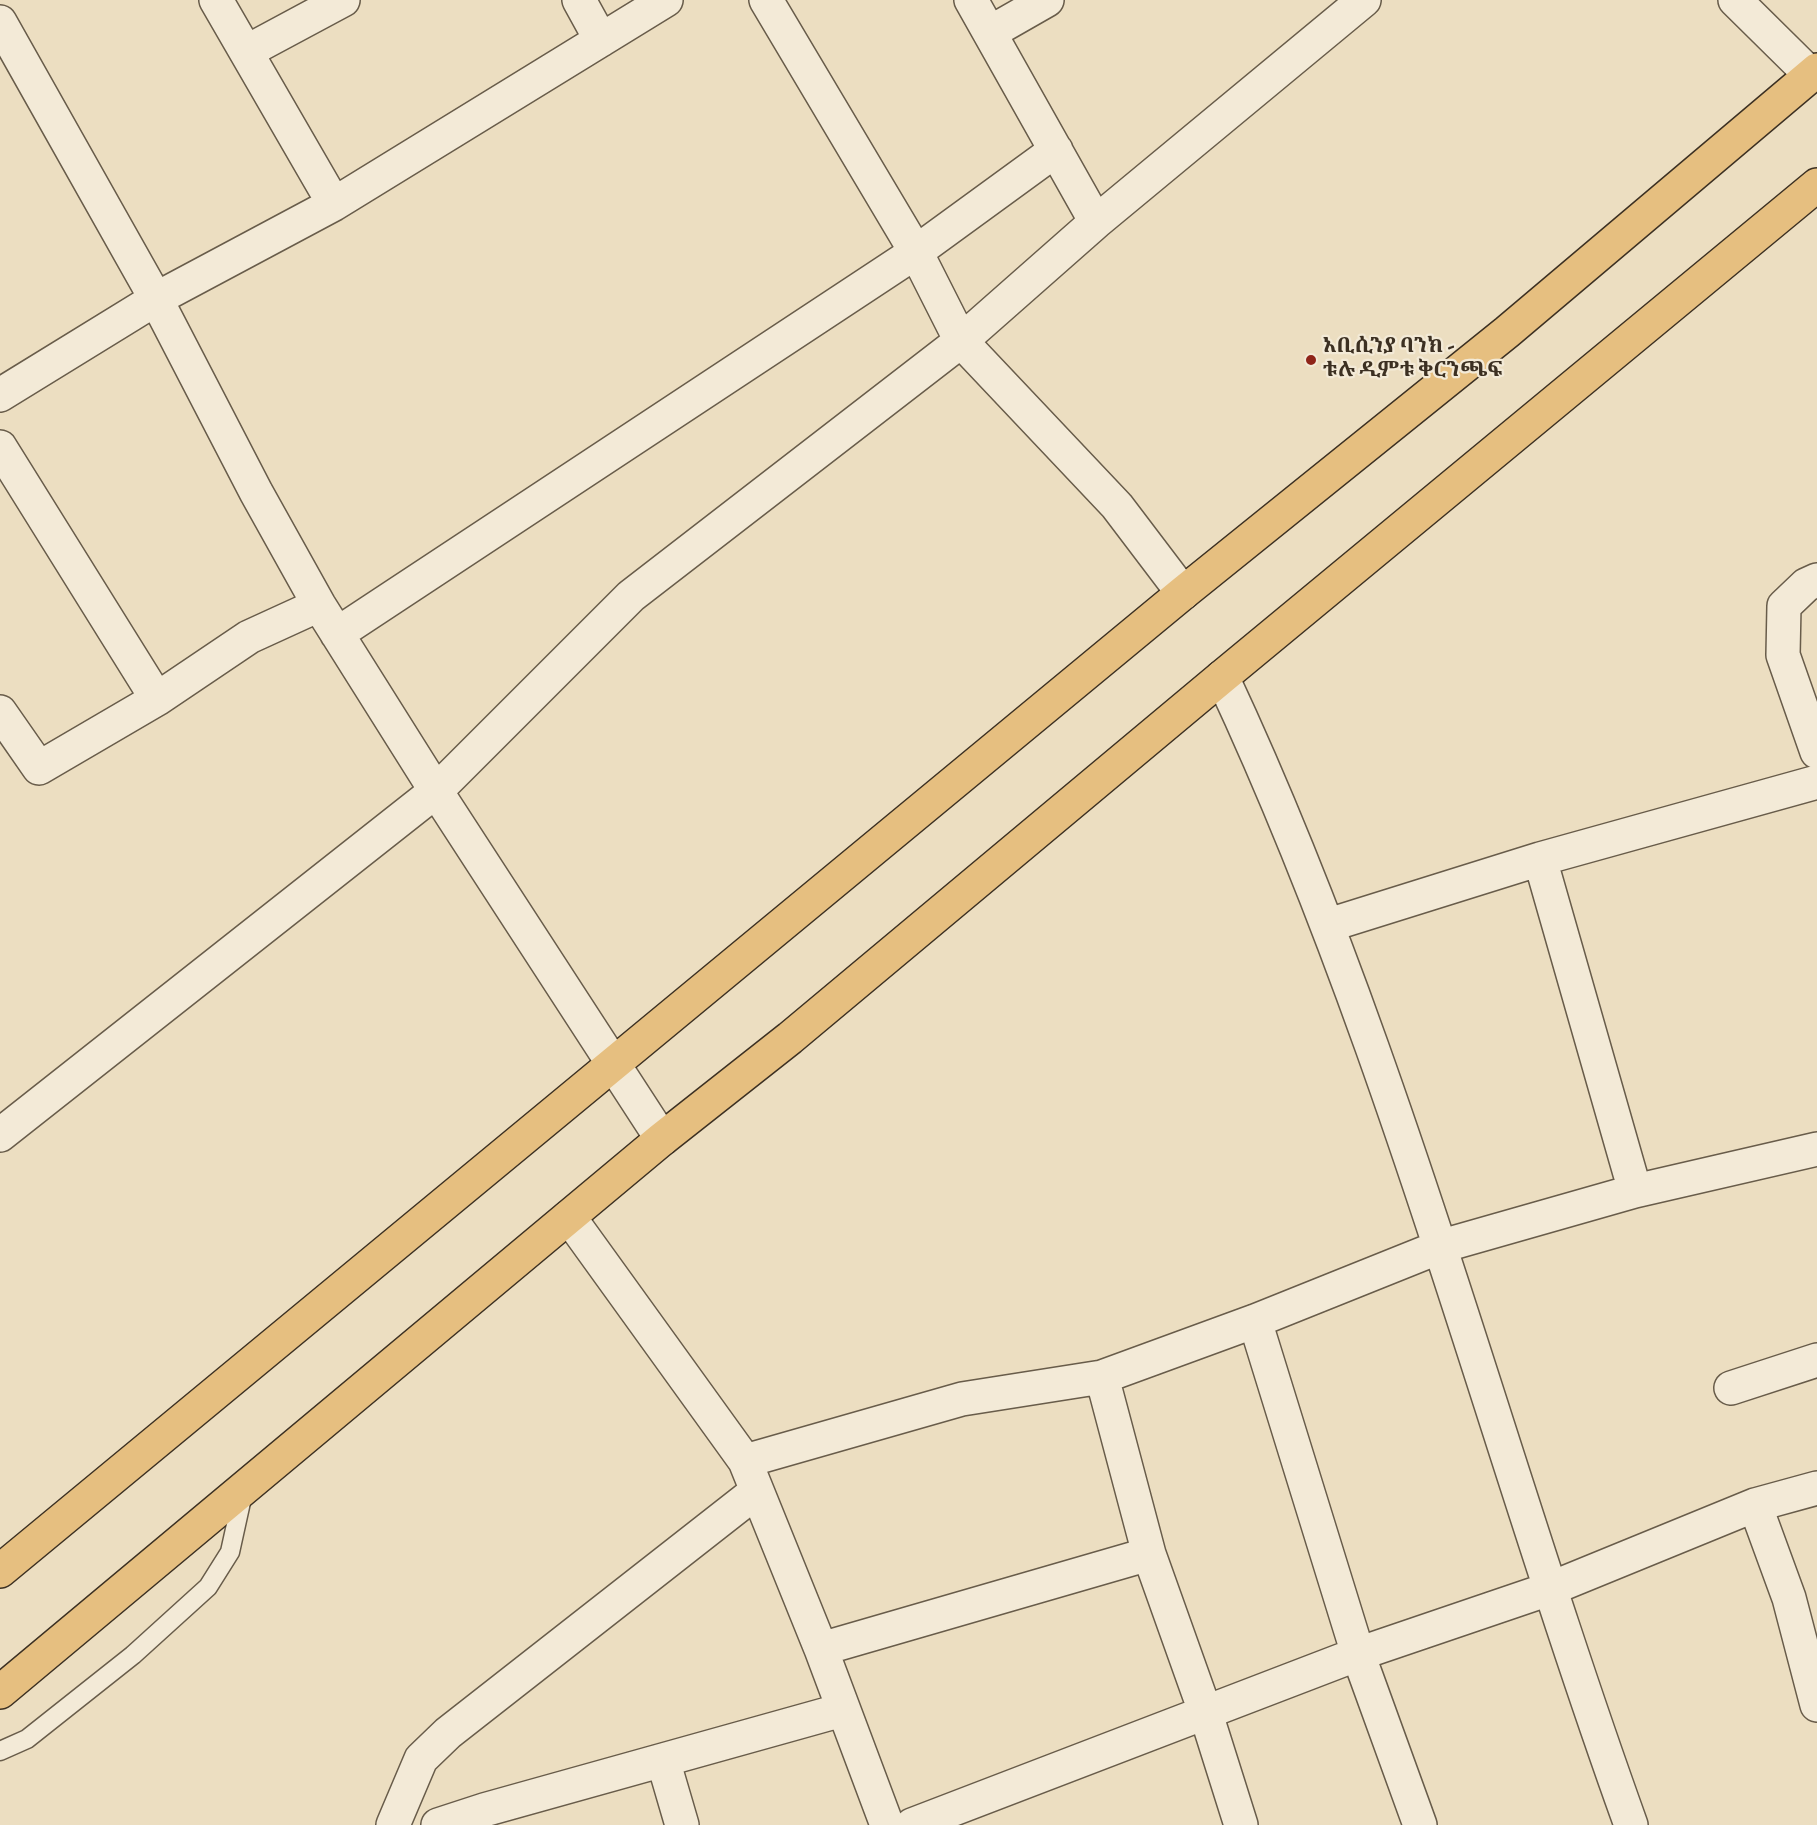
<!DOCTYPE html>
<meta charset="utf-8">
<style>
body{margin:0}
canvas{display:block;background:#ecdec1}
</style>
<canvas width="1817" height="1825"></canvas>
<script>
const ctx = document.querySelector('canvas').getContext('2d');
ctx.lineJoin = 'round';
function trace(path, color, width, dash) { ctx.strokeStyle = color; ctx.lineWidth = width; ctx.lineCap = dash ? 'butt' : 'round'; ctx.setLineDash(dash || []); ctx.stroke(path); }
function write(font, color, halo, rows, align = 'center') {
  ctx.font = font + ' "Sorts Mill Goudy","Noto Serif Ethiopic",serif'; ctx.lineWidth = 4.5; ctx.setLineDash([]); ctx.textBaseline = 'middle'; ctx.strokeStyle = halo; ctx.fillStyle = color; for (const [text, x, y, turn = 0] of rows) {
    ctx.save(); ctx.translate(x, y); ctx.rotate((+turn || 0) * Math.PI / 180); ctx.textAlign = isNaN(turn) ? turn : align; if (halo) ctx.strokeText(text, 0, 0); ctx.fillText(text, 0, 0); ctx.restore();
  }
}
const service = new Path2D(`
 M0 1751 27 1739 133 1655 208 1587 230 1552 243 1493`);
const minor = new Path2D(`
 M216 0 334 204
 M579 0 601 40
 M766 0 916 252 961 341 1117 506 1183 593
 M971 0 1096 222
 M1735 0 1811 75
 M0 22 156 299 256 492 319 605 436 791 662 1139
 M991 32 1047 0
 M246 52 343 0
 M0 395 156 299 334 204 666 0
 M0 447 157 699
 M1817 580 1806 585 1784 606 1783 655 1817 752
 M337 634 916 252 1056 150
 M1222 677C1395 1046 1493 1442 1631 1825
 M0 712 39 768 157 699 249 637 319 605
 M1540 859 1635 1191
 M1329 925 1540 859 1817 782
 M0 1135 436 791 631 596 961 341 1096 222 1364 0
 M569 1217 745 1461 821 1649 887 1825
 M1255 1321 1358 1654 1420 1825
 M1102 1377 1149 1554 1206 1714 1241 1825
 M1731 1388 1817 1360
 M745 1461 962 1399 1102 1377 1255 1321 1442 1246 1635 1191 1817 1149
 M1755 1505 1789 1598 1817 1705
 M821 1649 1149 1554
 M663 1760 682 1825
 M393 1825 421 1759 448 1733 757 1491
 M438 1825 484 1810 842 1710
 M912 1825 1358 1654 1552 1588 1755 1505 1817 1488`);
const primary = new Path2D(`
 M0 1571 1183 593 1507 332 1817 70
 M0 1692 662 1139 790 1038 1222 677 1817 185`);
const markers = [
 [1311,360,6,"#8f2418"]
];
const poiNames = [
 ["አቢሲንያ ባንክ -",1323,348],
 ["ቱሉ ዲምቱ ቅርንጫፍ",1323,372]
];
trace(service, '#685c4a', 21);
trace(minor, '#685c4a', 36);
trace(primary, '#3c3022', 36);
trace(service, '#f3ead7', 18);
trace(minor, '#f3ead7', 33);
trace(primary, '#e6bf80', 33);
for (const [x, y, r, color] of markers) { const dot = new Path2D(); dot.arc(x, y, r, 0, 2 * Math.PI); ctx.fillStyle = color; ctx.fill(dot); trace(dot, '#f3ead7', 2); }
write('bold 21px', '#3c3022', '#f3ead7', poiNames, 'left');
</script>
